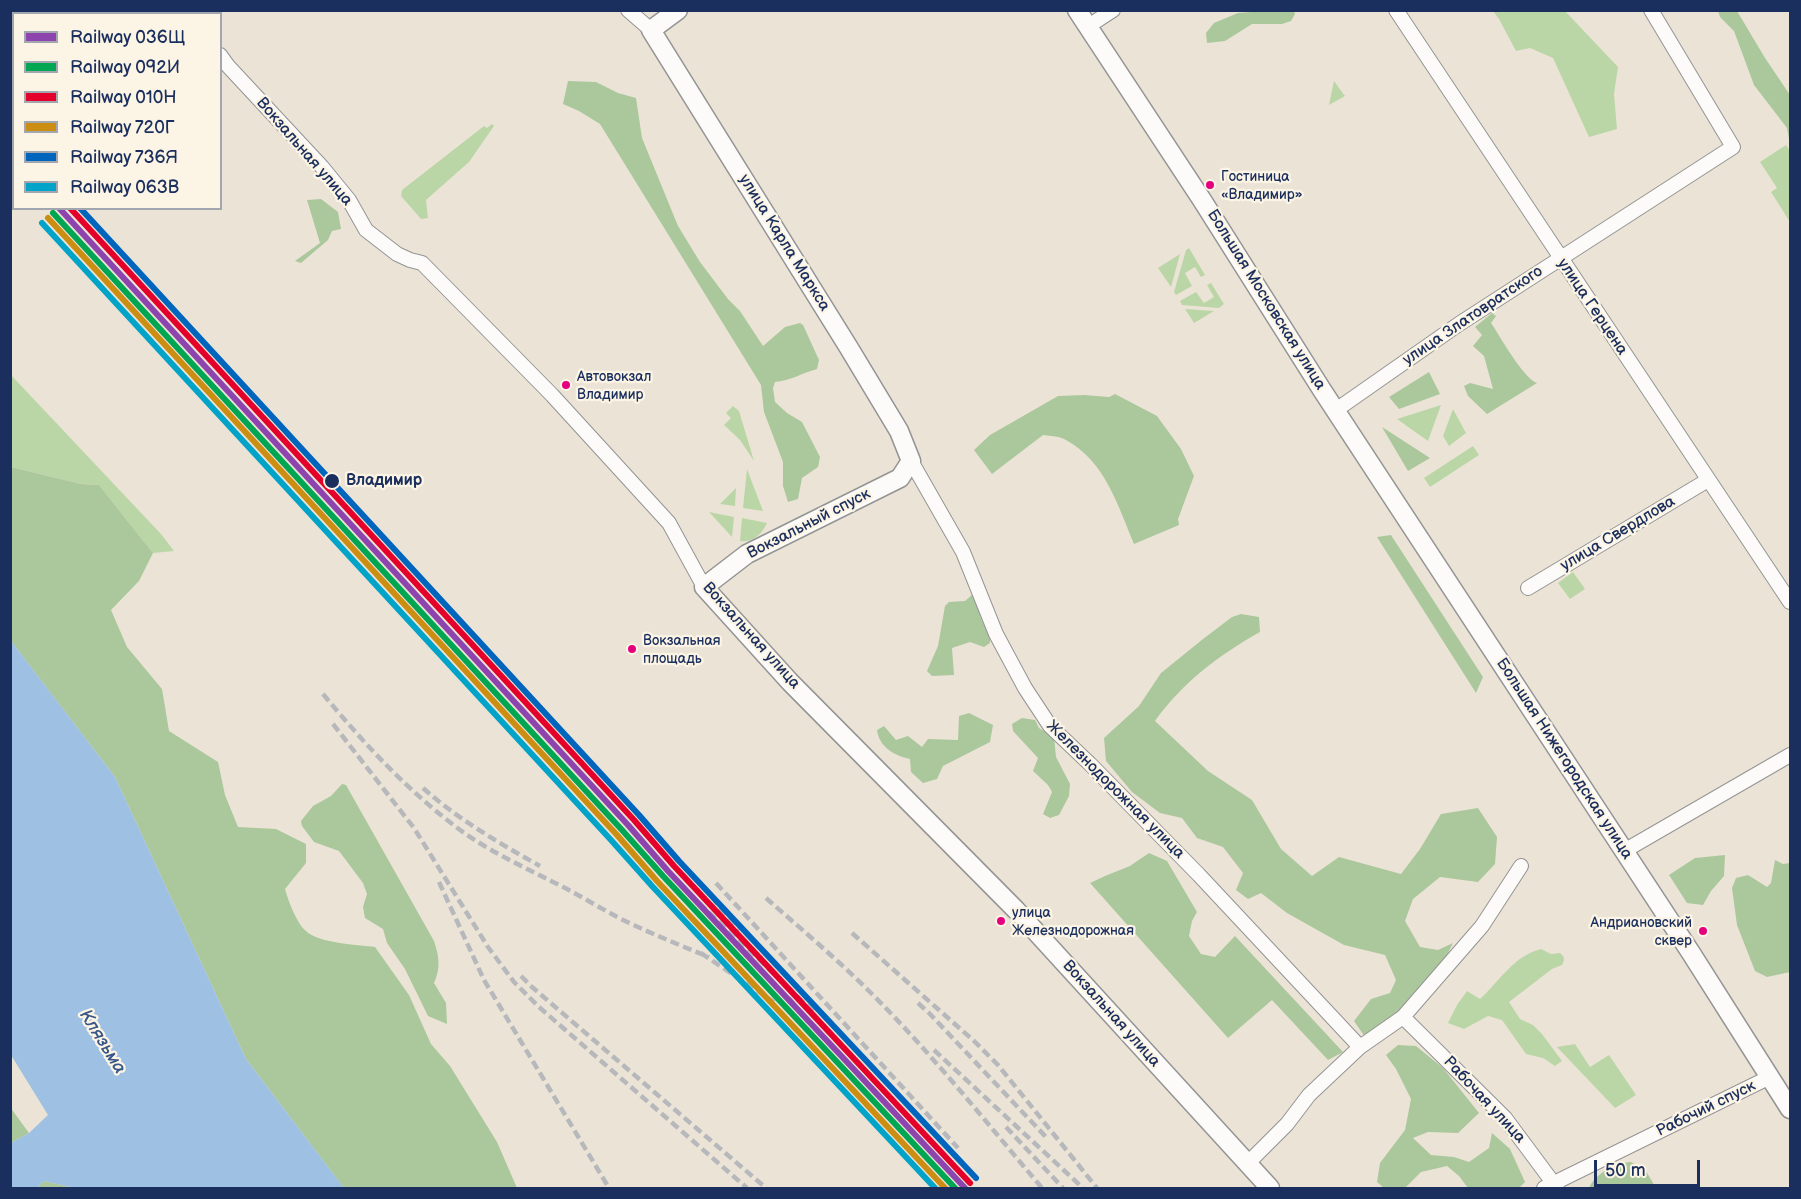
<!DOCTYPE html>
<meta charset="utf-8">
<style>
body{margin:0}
#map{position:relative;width:1801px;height:1199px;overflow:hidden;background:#ebe4d6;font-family:"Balsamiq Sans",sans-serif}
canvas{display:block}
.frame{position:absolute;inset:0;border:12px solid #1b2f5e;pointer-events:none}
.legend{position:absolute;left:12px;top:12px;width:210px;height:198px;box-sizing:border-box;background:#fcf5e5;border:2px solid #a2a6af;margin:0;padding:8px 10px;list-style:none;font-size:18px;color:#1b2f5e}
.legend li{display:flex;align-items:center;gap:12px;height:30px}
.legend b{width:30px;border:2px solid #a2a6af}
.scale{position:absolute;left:1594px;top:1160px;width:106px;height:27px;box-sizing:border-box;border:3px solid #1b2f5e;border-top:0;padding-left:8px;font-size:18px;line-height:21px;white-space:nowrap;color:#1b2f5e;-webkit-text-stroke:4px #fcf5e5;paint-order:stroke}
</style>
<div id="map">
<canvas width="1801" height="1199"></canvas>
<div class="frame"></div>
<ul class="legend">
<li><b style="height:8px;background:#8e44ad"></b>Railway 036Щ</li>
<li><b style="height:8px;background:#00a651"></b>Railway 092И</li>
<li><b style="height:8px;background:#e4002b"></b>Railway 010Н</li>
<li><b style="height:8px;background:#cb8e13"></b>Railway 720Г</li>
<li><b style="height:8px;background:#0065bd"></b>Railway 736Я</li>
<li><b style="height:8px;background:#01a3c8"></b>Railway 063В</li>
</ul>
<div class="scale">50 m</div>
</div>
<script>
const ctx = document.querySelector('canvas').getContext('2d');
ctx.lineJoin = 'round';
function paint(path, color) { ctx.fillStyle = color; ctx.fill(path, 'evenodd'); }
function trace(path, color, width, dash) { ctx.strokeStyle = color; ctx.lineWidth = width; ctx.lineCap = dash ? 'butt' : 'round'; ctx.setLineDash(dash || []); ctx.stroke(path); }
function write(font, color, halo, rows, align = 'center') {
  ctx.font = font + ' "Balsamiq Sans",sans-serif'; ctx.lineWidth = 4.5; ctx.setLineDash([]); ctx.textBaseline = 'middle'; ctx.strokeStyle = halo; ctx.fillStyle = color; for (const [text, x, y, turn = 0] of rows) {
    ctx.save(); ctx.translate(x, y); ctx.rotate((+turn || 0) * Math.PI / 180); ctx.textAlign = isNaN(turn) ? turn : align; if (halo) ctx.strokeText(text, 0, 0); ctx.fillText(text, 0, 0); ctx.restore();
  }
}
const green = new Path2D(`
 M1493 11H1565L1618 67 1614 94 1617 129 1589 137 1553 58 1530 48 1516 51 1499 19Z
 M1334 81 1345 96 1329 105Z
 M492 124 494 126 469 162 426 200 428 218 421 219 401 196 402 190 484 126 487 128Z
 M1786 145 1790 151V222L1771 192 1777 188 1760 162Z
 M1189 248 1205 275 1201 277 1195 267 1185 273 1192 286 1176 295 1174 292 1186 250Z
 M1180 254 1171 287 1158 268Z
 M1211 283 1224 304 1219 308 1182 305 1180 301 1196 292 1204 303 1214 297 1207 285Z
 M1185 309 1214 311 1194 323Z
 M11 375 161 534 174 551 153 553 99 485 81 484 11 467Z
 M1441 405 1428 441 1397 419Z
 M733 406 739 411 754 461 740 440 724 425 731 418 726 413Z
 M1453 409 1466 433 1449 446 1443 436Z
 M1473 446 1479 455 1430 487 1424 478Z
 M747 469 763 511 743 508Z
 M736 488 735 506 720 504Z
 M709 512 734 517 732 537Z
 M742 518 767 523C762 534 753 543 740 541Z
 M1573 572 1585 589 1570 599 1558 583Z
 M1541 949 1551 954 1560 953C1565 957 1565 960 1562 965L1552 969 1509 1002 1520 1019 1533 1025 1542 1034 1562 1061 1555 1066 1543 1058 1526 1054 1502 1020 1488 1016 1464 1029 1448 1023 1457 1005 1467 991 1480 999C1500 981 1513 956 1541 949Z
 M1575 1044 1590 1067 1609 1055 1636 1095 1615 1108 1557 1047Z`);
const forest = new Path2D(`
 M1264 11H1294L1295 14 1291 21 1282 24H1252L1225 41 1207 43 1206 33 1214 23 1238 13Z
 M1718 11H1737L1765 58 1790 95V144L1787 128 1754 85 1734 31 1720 17Z
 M568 81 596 82 618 93 636 98 642 138 678 226 700 262 728 299 740 311 763 346 785 327 800 323 803 325 819 360 817 369C802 373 790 381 775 382L773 388 775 402 787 413 802 422 820 457 818 467 802 478 798 499 788 502 783 486V462L764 412 761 385 600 124 579 111 563 104Z
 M321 199 338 212 341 229 332 231 328 240 301 263 295 261 320 243 307 200Z
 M1492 313 1496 316 1491 323C1500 336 1523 378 1537 383L1487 414 1468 396 1464 386 1470 383 1493 389 1484 356 1473 346 1482 335 1475 327Z
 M1429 372 1440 394 1399 409 1389 397Z
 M1115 394 1157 416 1181 449 1194 476 1178 519 1179 525 1134 544C1118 506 1105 461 1066 440 1060 436 1050 436 1043 435L992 474 974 450 990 435 1058 396 1084 395 1109 397Z
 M1382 427 1430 458 1408 471Z
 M11 467 81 484 99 485 153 553 139 581 111 610 127 647 162 689 169 731 218 762 225 795 238 827 276 829 306 844V863L285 889C288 900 297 924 306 931 318 943 357 945 375 947L409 995 431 1044 450 1066 497 1142 517 1188H344L246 1059 115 777 11 641Z
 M1391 535 1483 677 1476 693 1377 537Z
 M973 594 982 621 990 636V643L984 647 970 642 952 648 954 675 932 676 927 671 938 646 945 606 949 602 965 601Z
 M1241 614 1259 617 1260 632C1219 655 1183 682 1155 721L1208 771 1252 800 1281 849 1312 876 1339 857 1401 874 1420 849 1441 814 1478 808 1497 837 1495 864 1478 882 1440 877 1413 899 1405 921 1420 947 1438 950 1453 943 1440 969 1405 1010 1365 1037 1354 1021 1371 999 1390 993 1396 980 1385 955 1344 945 1287 913 1261 893 1248 899 1236 890 1243 873 1223 847 1197 838 1182 818 1160 813 1132 792 1106 761 1104 738 1139 706 1161 673 1203 639 1232 617Z
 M969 713 993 725 990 742 943 766 937 779 923 783 911 772 910 759C895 756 879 747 877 730L884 726 896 740 908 736 922 747 928 739 958 740 959 716Z
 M1022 718 1035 720 1039 728 1054 737 1056 757 1070 784 1069 796 1059 815 1050 818 1043 814 1052 792 1048 785 1033 771 1038 758 1013 731 1012 724Z
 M342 784 346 785 434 941C439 956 441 968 434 983L446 1003 447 1024 428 1016 405 969 387 943 383 929 365 918 363 907 367 894 363 883 339 851 314 842 302 826 301 821 313 806 331 796Z
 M1149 853 1167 861 1197 912 1192 921 1189 936 1201 954 1215 957 1235 936 1343 1052 1328 1060 1272 1000 1228 1038 1090 883 1105 876 1130 866Z
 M1725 855 1724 876 1711 891 1703 905 1687 903 1669 875 1695 858Z
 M1775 860 1783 864 1790 863V972L1767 977 1755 971 1737 925 1732 888 1736 878 1748 875 1767 887 1771 883Z
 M1398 1045 1416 1046 1443 1068 1479 1113 1458 1133 1428 1132 1413 1138 1431 1155 1454 1157 1469 1162 1489 1148 1492 1133 1510 1149 1525 1182 1519 1188H1468L1459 1176 1447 1166 1421 1172 1405 1188H1384L1377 1182 1380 1163 1405 1130 1411 1099 1396 1069 1386 1055Z
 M10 1107 29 1133 11 1143H10Z
 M1631 1162 1646 1171 1656 1188H1589C1596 1173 1615 1163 1631 1162Z
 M44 1181 75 1188H37Z`);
const water = new Path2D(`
 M11 641 115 777 246 1059 344 1188H75L44 1181 37 1188H11V1143L29 1133 48 1115 11 1055Z`);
const minor = new Path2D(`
 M191 10 194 14
 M628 10 651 30
 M1396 10 1790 602
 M1087 27 1113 10
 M220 55 228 66 322 167 349 200 366 230 397 254 410 260 422 263 552 395 669 523 704 587
 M1336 410 1459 324 1733 147 1651 10
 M911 461 963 552 996 634 1025 688 1050 726 1090 764 1199 875 1360 1047
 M1528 588 1708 480
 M1624 851 1790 755
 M1403 1017 1505 1118 1557 1188
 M1247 1164 1287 1124 1309 1095 1360 1047 1403 1017 1482 926 1521 866
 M1544 1188 1770 1077`);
const major = new Path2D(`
 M678 10 651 30 849 348 899 431 911 461 900 478 747 554 704 587 790 682 1016 910 1270 1188
 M1077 10 1202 200 1322 390 1691 953 1790 1109`);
const rail = new Path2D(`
 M10 15 12 16
 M323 694C362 741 402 785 451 823 482 848 518 864 553 882 576 893 598 907 621 919 650 933 679 945 709 957
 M333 724 414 828 488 947 514 982 539 1007 747 1188
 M423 788C459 820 499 843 540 866
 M439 882 484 980 609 1188
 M716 883 958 1148
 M712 897 738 932
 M766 898C801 929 837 959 871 993 932 1054 986 1122 1042 1188
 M699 903 814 1012
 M852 933 974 1041 998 1065 1097 1188
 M701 953 774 1002
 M521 976 532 987 766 1188
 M789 998 808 1022
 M918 1003 929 1013 1046 1137
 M934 1050 1083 1188
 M1006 1127 1063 1188`);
const rail1 = new Path2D(`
 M59 208 628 825 668 871 965 1188`);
const rail2 = new Path2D(`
 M53 213 622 830 663 876 955 1188`);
const rail3 = new Path2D(`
 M70 208 634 820 674 866 970 1183`);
const rail4 = new Path2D(`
 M48 218 617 835 657 881 945 1188`);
const rail5 = new Path2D(`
 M80 208 639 815 679 861 976 1178`);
const rail6 = new Path2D(`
 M42 223 611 840 652 886 935 1188`);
const markers = [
 [1210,185,5,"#e5007d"],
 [566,385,5,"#e5007d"],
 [332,481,8,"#1b2f5e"],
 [632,649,5,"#e5007d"],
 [1001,921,5,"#e5007d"],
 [1703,931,5,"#e5007d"]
];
const busNames = [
 ["Гостиница",1221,177],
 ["«Владимир»",1221,195],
 ["Автовокзал",577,377],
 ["Владимир",577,395],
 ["Вокзальная",643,641],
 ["площадь",643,659],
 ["улица",1012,913],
 ["Железнодорожная",1012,931],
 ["Андриановский",1692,923,"right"],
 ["сквер",1692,941,"right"]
];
const streetNames = [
 ["Вокзальная улица",304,152,49],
 ["улица Карла Маркса",784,243,58],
 ["Большая Московская улица",1266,300,58],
 ["улица Герцена",1592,307,56],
 ["улица Златовратского",1473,316,-34],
 ["Вокзальный спуск",809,524,-27],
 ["улица Свердлова",1618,534,-31],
 ["Вокзальная улица",751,636,48],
 ["Большая Нижегородская улица",1564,759,57],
 ["Железнодорожная улица",1115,790,45],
 ["Вокзальная улица",1111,1014,48],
 ["Рабочая улица",1484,1100,47],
 ["Рабочий спуск",1706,1109,-26]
];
const stopNames = [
 ["Владимир",346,481]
];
const waterNames = [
 ["Клязьма",102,1042,58]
];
paint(green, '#bbd6a6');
paint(forest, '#abc79c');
paint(water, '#9dc0e3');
trace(minor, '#949494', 16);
trace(major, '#949494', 21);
trace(minor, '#fcfbf9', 14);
trace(major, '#fcfbf9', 18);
trace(rail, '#b6b8bb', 4.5, [9, 4.5]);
trace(rail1, '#8e44ad', 6);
trace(rail2, '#00a651', 6);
trace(rail3, '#e4002b', 6);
trace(rail4, '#cb8e13', 6);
trace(rail5, '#0065bd', 6);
trace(rail6, '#01a3c8', 6);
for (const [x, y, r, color] of markers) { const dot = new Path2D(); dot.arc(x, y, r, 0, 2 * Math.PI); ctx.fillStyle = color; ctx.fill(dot); trace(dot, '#fcf5e5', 2); }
write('14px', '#1b2f5e', '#fcf5e5', busNames, 'left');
write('16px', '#1b2f5e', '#fcf5e5', streetNames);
write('bold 16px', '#1b2f5e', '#fcf5e5', stopNames, 'left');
write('italic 18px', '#385688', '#fcf5e5', waterNames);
</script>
